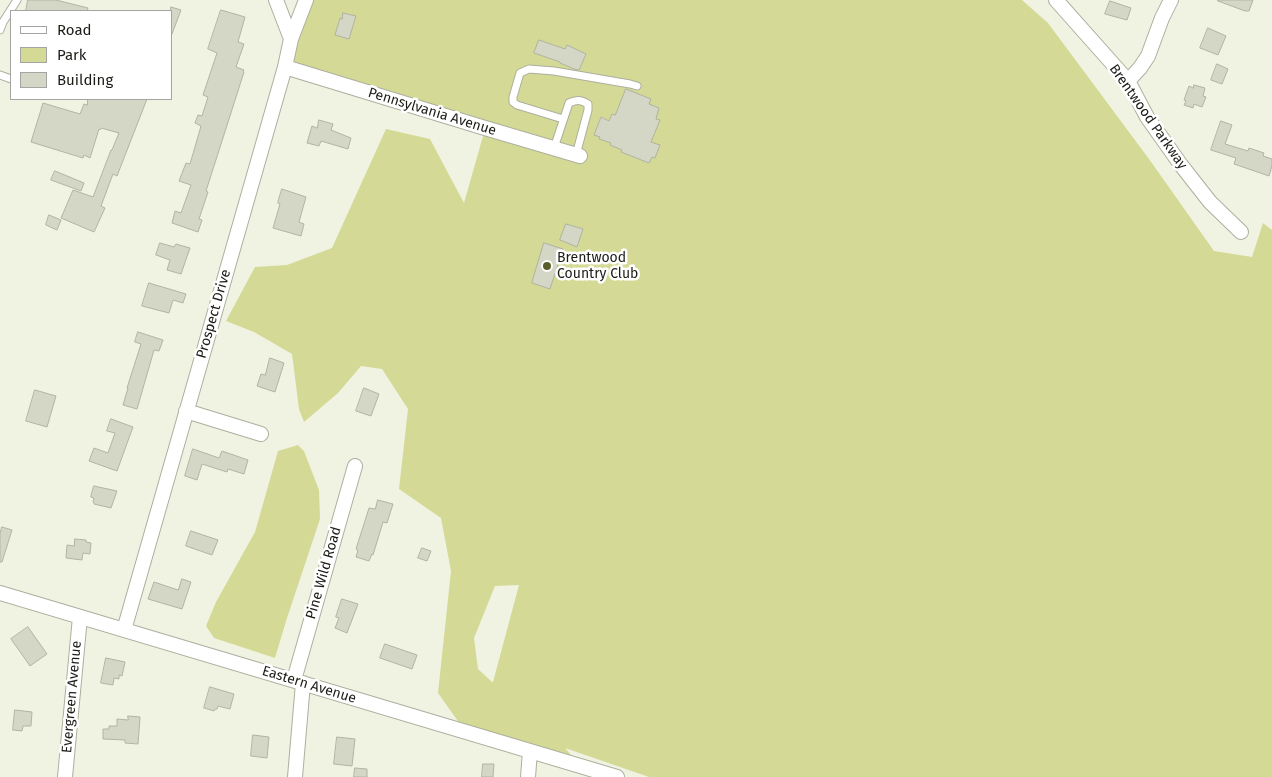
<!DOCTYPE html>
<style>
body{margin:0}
#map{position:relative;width:1272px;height:777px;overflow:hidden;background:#f0f3e2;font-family:"Fira Sans",sans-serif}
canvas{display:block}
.legend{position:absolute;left:10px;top:10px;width:162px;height:90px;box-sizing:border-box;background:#fff;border:1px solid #a4a4a2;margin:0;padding:6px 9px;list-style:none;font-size:15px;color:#1b1c16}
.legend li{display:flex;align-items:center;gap:10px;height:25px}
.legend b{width:25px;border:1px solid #a4a4a2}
</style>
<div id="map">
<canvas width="1272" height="777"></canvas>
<ul class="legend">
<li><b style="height:6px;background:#fff"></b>Road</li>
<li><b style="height:14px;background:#d4da95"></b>Park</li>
<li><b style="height:14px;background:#d4d6c6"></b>Building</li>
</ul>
</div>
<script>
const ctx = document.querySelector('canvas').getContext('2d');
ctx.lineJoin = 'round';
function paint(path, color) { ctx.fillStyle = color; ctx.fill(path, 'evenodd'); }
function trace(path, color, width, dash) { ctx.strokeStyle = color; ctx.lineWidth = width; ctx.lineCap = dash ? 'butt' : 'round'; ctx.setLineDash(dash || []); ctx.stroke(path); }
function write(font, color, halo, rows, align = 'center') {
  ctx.font = font + ' "Fira Sans",sans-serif'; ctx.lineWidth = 5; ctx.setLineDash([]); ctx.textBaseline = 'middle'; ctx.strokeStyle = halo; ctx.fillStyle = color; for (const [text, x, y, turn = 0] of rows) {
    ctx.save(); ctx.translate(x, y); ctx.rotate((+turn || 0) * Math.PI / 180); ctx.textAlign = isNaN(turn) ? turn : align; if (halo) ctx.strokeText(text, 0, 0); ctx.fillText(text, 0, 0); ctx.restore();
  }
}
const green = new Path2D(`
 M307 0H1022L1048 23 1149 159 1214 251 1252 257 1263 223 1272 230V777H649L565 748 572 756 460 724 438 693 451 571 441 518 399 489 408 409 382 369 361 366 338 393 304 422 299 409 292 354 254 332 226 321 255 267 287 265 332 248 386 129 430 139 464 203 485 129 346 86 287 58ZM519 585 493 682H492L478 669 474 638 495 586Z
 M298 445 304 451 319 490 320 519 287 618 275 658 214 638 206 626 216 602 255 532 278 451Z`);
const building = new Path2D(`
 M28 0H56L88 8 87 11H26Z
 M1218 0H1253L1249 11H1245L1218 1Z
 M1110 1 1131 8 1127 20 1105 14Z
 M171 7 181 10 172 34H171Z
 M221 10 245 17 238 42 244 44 236 67 244 70 243 72H244L206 191 208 192 199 219 202 220 198 232 172 223 175 211 181 213 191 185 179 181 186 163 190 164 201 126 195 123 198 115 202 116 208 97 203 95 217 53 208 49Z
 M343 13 356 16 349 39 335 35 340 18 342 19Z
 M1208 28 1226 36 1218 55 1200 48Z
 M539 40 565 49 567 45 586 54 579 70 574 69 560 63V62L534 53Z
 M1217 64 1228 69 1222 84 1211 80Z
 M1194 85 1205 88 1203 96 1206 97 1202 107 1194 104 1193 108 1184 105 1186 101 1184 100 1189 86 1193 88Z
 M626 89 651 99 649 104 659 108 656 119 660 120 651 142 660 145 655 158 652 157 649 163 621 152 622 150 610 145 611 143 599 139 600 137 594 135 601 117 609 121 612 114 615 115Z
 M88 99H147L117 176 113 174 101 206 105 208 94 232 61 218 73 190 93 197 111 150H112L119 133 101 128 100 130 99 129 90 158 84 155 83 158 31 142 43 103 80 114 84 104 87 105Z
 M319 120 333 124 331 130 351 138 348 149 321 141 319 146 307 143 312 126 317 128Z
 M1221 121 1232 125 1225 144 1248 151 1249 148 1264 153 1263 156 1272 159V166L1269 176 1234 164 1236 158 1211 150Z
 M55 171 84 183 81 191 51 180Z
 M282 189 306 197 299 222 304 224 301 236 273 228 280 204 278 203Z
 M49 215 61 220 57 230 46 225Z
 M566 224 583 229 577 247 560 240Z
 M160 243 174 247 176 244 190 248 181 274 167 270 170 260 156 255Z
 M544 243 563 249 550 289 532 283Z
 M149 283 186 294 183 303 173 300 169 313 142 306Z
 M138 332 163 340 159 351 154 350 137 409 123 405 128 388H127L141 344 135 342Z
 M270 358 284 363 275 392 257 386 261 374 265 375Z
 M364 388 379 394 371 416 356 411Z
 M35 390 56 396 47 427 26 421Z
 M111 419 133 427 117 471 89 461 94 448 108 453 115 433 107 431Z
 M193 449 219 458 222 451 248 460 244 474 228 469 227 472 202 464 197 480 185 476Z
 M94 486 117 491 111 508 94 504V503L93 502 94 498 91 497Z
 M378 500 393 504 387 523 383 522 373 555 372 554 369 561 356 557 358 550 356 549 369 508 375 509Z
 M2 527 12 530 2 562H0V534Z
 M191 531 218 540 212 555 186 546Z
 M75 539 86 540V542L91 543 90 554 83 553 82 560 66 558 67 545 74 546Z
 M422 548 431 551 427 561 418 558Z
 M182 579 191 582 182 609 148 599 154 582 178 590Z
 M342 599 358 604 347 633 335 628 339 618 336 617Z
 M28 627 47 654 30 666 11 639Z
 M385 644 417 655 412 669 380 658Z
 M106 658 125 662 122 676 119 675V679L114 678 113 685 101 683Z
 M210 687 234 694 230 709 218 706 217 709H215L214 711 204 708Z
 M15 710 32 712 31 726H23L22 731 13 730Z
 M128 716 140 717 138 744 125 743V740L103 739V729H109V726H117V719L128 720Z
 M253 735 269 737 267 758 251 756Z
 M337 737 355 739 352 766 334 764Z
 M483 764H494L493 777H482Z
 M355 768 367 769V777H354Z`);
const lane = new Path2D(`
 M0 30 3 22 17 0
 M0 75 11 79
 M563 119 517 105 513 102V97L520 73 529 69 554 71 630 84 637 86
 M554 148 569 103C576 100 580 99 588 104V110L576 155`);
const street = new Path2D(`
 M276 0 291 39
 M1056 0 1128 81 1147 117 1181 165 1210 202 1241 232
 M285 67 485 128 580 156
 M1128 81 1140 68 1148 56 1162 18 1171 0
 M186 411 261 434
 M0 593 617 777
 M124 630 285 67 291 39 306 0
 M294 680 355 466
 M65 777 80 617
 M295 777 303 683
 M528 777 530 751`);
const markers = [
 [547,266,5,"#5b5f2d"]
];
const streetNames = [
 ["Pennsylvania Avenue",432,112,17],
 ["Brentwood Parkway",1148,117,55],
 ["Prospect Drive",214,314,-74],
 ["Pine Wild Road",324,573,-74],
 ["Eastern Avenue",309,685,17],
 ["Evergreen Avenue",72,697,-85]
];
const poiNames = [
 ["Brentwood",557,258],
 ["Country Club",557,274]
];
paint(green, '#d4da95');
paint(building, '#d4d6c6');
trace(building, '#b1b3a3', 1);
trace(lane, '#adaf9f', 9);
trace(street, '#adaf9f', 16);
trace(lane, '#fff', 7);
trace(street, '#fff', 14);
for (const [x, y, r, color] of markers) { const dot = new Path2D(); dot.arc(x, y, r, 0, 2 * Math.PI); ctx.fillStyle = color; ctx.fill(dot); trace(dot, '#fff', 2); }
write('14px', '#1b1c16', '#fff', streetNames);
write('14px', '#1b1c16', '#fff', poiNames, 'left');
</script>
